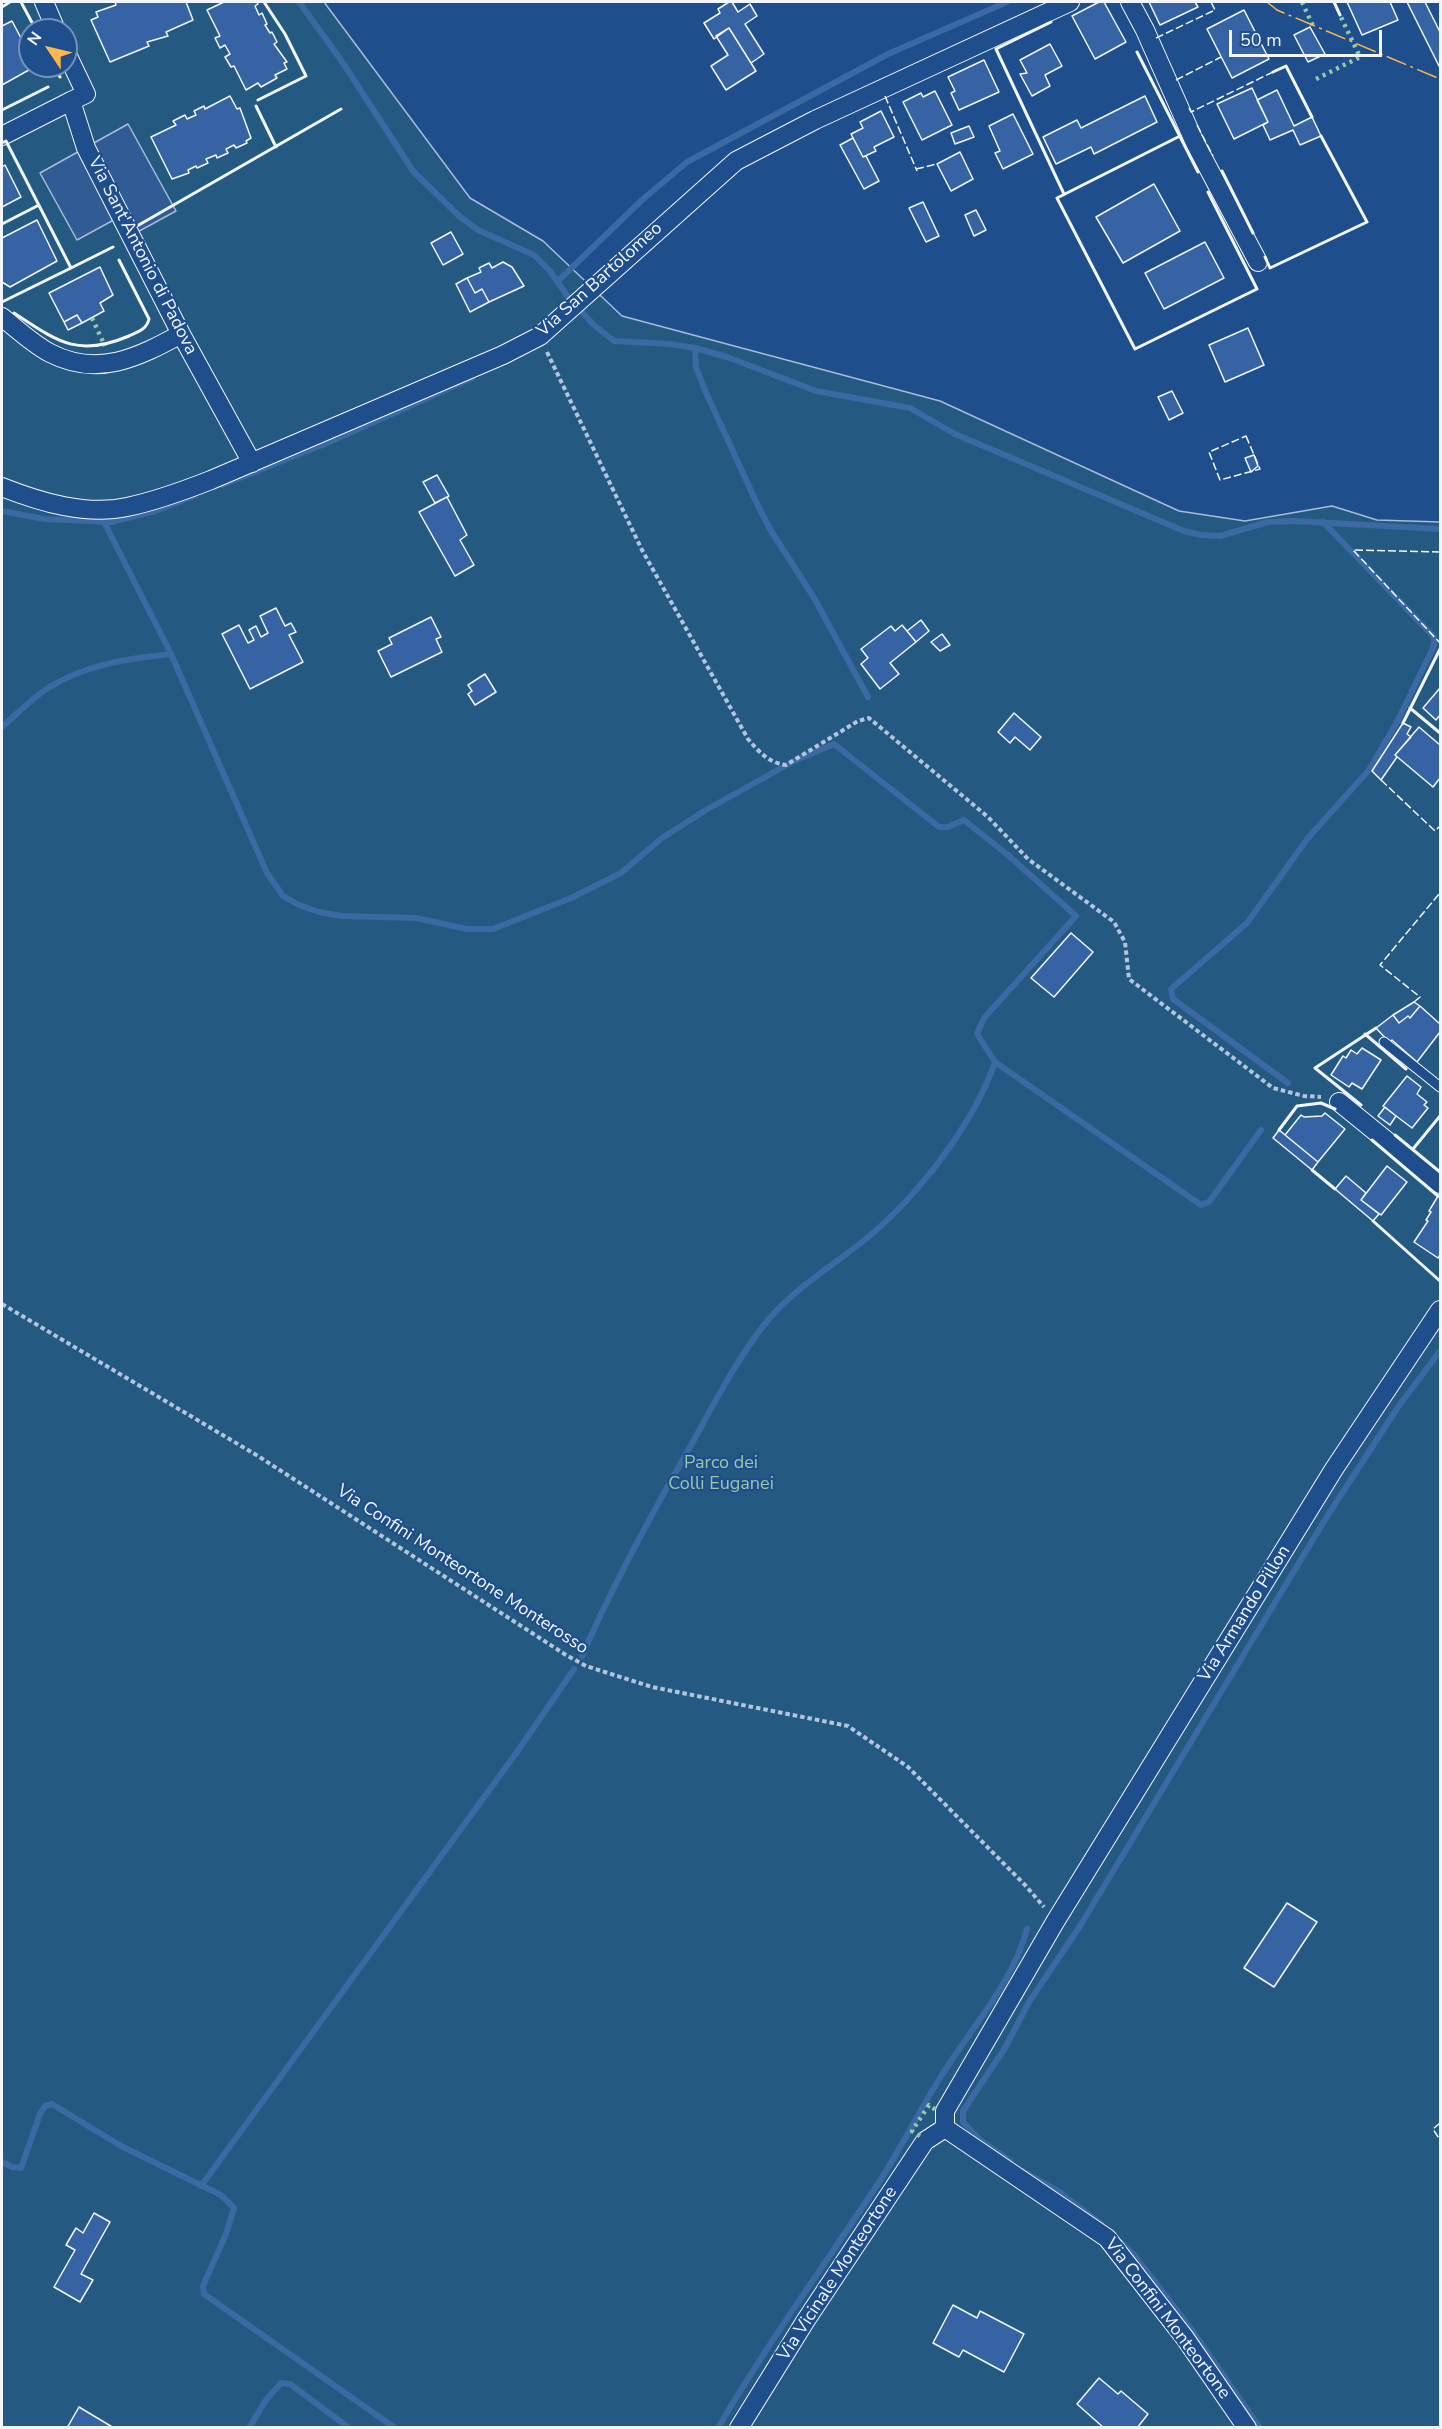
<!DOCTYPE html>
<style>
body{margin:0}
#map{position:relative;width:1442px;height:2429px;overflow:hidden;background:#1f4e8c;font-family:"Nunito Sans",sans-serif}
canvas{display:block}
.frame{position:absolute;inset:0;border:3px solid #f2f6ff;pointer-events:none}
.north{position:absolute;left:18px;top:18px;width:60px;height:60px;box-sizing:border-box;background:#1f4e8c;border:2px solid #7391ba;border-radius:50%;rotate:305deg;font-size:16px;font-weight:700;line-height:24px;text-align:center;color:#f2f6ff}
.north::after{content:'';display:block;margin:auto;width:21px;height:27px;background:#ffb74d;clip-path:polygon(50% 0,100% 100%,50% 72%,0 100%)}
.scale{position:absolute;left:1229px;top:30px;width:153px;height:27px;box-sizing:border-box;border:3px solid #f2f6ff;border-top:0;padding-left:8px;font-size:18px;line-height:21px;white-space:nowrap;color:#f2f6ff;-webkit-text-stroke:4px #1f4e8c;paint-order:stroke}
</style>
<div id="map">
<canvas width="1442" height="2429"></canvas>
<div class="frame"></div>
<div class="north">N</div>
<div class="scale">50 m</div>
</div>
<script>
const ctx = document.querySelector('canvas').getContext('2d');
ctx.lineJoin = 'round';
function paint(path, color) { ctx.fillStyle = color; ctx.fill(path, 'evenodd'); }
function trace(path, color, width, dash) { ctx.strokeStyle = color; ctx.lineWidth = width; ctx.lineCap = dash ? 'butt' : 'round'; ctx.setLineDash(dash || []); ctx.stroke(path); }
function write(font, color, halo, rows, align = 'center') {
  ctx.font = font + ' "Nunito Sans",sans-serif'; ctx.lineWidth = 4.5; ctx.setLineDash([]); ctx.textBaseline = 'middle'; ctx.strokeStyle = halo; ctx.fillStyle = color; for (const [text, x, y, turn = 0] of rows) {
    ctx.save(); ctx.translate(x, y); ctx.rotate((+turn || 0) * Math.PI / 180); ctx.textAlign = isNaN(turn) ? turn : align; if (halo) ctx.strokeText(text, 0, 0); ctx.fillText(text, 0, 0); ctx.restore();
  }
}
const green = new Path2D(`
 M2 2H324L470 198 543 241 622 316 940 401 1179 511 1245 521 1332 506 1377 520 1440 522V2427L2 2428ZM30 30H66V66H30Z`);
const parking = new Path2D(`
 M128 124 176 211 132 235 121 216 77 240 40 173Z`);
const stream = new Path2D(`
 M299 2 341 60 413 171 459 216 478 230 534 255 550 271 568 297 594 325 614 341 670 344 695 348 727 357 816 391 910 408 955 434 1184 531 1201 535 1220 536 1268 522 1294 521 1440 529
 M557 282 642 200 687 162 888 54 1007 2
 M695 348 696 367 704 388 758 506 771 531 813 596 868 697
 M222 485 327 443 472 378
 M2 511 44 519 111 522 155 511 196 495
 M104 522 171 654 267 873 283 896 299 905 319 912 341 916 416 918 467 929H493L571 898 621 873 662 838 706 810 794 761 834 744 939 827H948L964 820 1009 856 1076 916 984 1018 977 1034 995 1062 1201 1205 1209 1202 1261 1130
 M2 727C16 715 31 699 48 688 87 664 126 659 171 654
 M1288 1083 1173 999 1171 989 1247 923 1308 838 1369 770 1397 722 1434 646V637L1323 522
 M582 1656C613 1584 651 1515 690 1447 714 1404 737 1358 768 1320 794 1289 831 1267 862 1242 915 1200 973 1126 995 1062
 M1010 2161 980 2140 963 2122V2111L1005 2048 1029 2002 1080 1926 1326 1518 1398 1407 1440 1351
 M2 2162 12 2167 21 2168 40 2114 45 2106 52 2104 121 2146 221 2195 234 2208 226 2234 203 2286 204 2294 395 2428
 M1023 2171 1058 2191 1101 2224
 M201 2186 517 1752 574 1669
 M1122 2243 1135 2256 1189 2326 1260 2428
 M249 2428 266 2400 281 2383 290 2384 349 2428
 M718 2428C769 2341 828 2260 883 2176 903 2144 920 2110 940 2078 970 2029 1012 1985 1027 1929`);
const building = new Path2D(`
 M115 2H186L193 20 166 32 168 36 147 42 149 46 110 62 91 20 98 17 96 12 116 5Z
 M224 2H257L258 4 255 6 259 15 262 13 267 24 265 25 270 33 272 32 277 42 274 44 287 62 284 63 287 69 275 75 277 78 261 87 258 83 246 90 234 66 231 67 225 57 230 54 225 45 220 48 215 38 220 36 207 10Z
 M729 2H732L738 12 750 4 757 16 745 24 764 54 751 63 729 28 714 39 704 23 720 13 718 9Z
 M1099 2H1104L1126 42 1095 59 1072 16Z
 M1149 2H1195L1198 7 1160 25Z
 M1347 2H1390L1398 20 1362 35Z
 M1407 2H1425L1440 32V68Z
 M1244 10 1269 59 1232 78 1207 29Z
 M12 21 30 55V66H36L2 85V26Z
 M1310 27 1325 54 1308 62 1294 35Z
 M729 28 756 71 726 90 711 66 728 55 716 36Z
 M1050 44 1062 66 1045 75 1050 86 1032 96 1020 74 1027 73 1020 60Z
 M984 60 999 92 959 110 951 93 955 91 948 77Z
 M1252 88 1268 122 1234 139 1217 104Z
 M1277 90 1294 126 1312 117 1321 136 1300 145 1293 130 1270 140 1263 125 1268 122 1257 100Z
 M935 91 952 125 922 140 903 102 921 93 923 97Z
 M230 96 237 109 240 108 251 138 246 141 247 143 236 148 234 145 226 149 228 153 217 158 216 155 206 159 208 163 197 168 196 166 188 170 189 173 172 179 151 137 176 125 173 121 185 115 187 119 196 115 194 111 204 106 205 109Z
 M1145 96 1157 122 1094 154 1091 147 1056 164 1043 137 1077 120 1081 128Z
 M881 111 894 137 874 147 876 151 863 157 851 134 863 128 860 122Z
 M1013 114 1033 154 1003 169 995 153 1000 151 989 126Z
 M969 126 974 137 955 144 951 133Z
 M853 138 863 157 866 156 879 181 864 189 840 145Z
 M960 152 973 179 951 191 937 164Z
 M5 165 21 197 2 207V167Z
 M1154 184 1180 231 1123 263 1096 217Z
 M923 202 939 236 926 242 909 208Z
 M976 210 986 230 974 236 965 215Z
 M37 220 57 261 10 287 2 282V238Z
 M451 232 463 254 443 265 431 243Z
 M1205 242 1224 278 1164 309 1145 273Z
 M503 262 512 267 524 286 489 302 482 289 475 293 467 278 481 272 479 268 489 263 492 268Z
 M100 267 113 295 100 303 104 311 82 323 77 315 64 322 49 293Z
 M467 278 475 293 482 289 489 302 470 312 456 284Z
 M77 315 82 323 68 330 64 322Z
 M1248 328 1264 365 1225 382 1209 345Z
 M1172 391 1183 413 1169 420 1158 397Z
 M1254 455 1258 466 1251 472 1245 458Z
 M437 475 449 496 435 503 423 482Z
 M447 497 467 535 460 540 474 565 455 576 419 512Z
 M276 608 285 626 291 623 296 632 289 635 303 662 250 689 222 634 239 625 248 643 254 640 249 630 256 626 261 637 268 633 260 616Z
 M431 617 441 637 436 639 442 652 391 677 378 651 392 644 389 638Z
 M921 620 929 631 916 642 907 631Z
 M902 625 916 642 890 663 899 674 880 689 861 664 868 658 861 649 891 626 895 631Z
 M942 634 950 645 940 651 931 642Z
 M485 674 496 692 475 705 468 694 472 691 468 685Z
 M1440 688V715L1436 720 1423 708Z
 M1014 713 1041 737 1030 750 1015 737 1010 743 998 732Z
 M1403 723 1411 727 1407 734 1411 737 1395 755 1397 757 1381 780 1372 771Z
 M1419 727 1440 745V778L1433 787 1395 755Z
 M1071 933 1093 952 1054 997 1031 978Z
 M1414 1002 1420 1006 1410 1018 1408 1016 1399 1023 1393 1015Z
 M1420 1006 1440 1024V1032L1417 1062 1392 1040 1390 1043 1376 1028 1393 1015 1399 1023 1408 1016 1410 1018Z
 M1362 1048 1381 1060 1362 1089 1352 1083 1349 1087 1331 1075 1343 1056 1346 1058 1351 1050 1357 1054Z
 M1407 1076 1421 1087 1417 1094 1427 1102 1424 1105 1428 1108 1412 1128 1383 1106Z
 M1385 1107 1396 1116 1390 1125 1378 1116Z
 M1325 1113 1345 1129 1318 1162 1285 1135 1301 1115 1304 1117 1322 1116Z
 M1279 1130 1318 1162 1312 1170 1273 1138Z
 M1387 1166 1407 1182 1381 1215 1361 1200Z
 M1346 1176 1366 1193 1361 1200 1379 1214 1373 1221 1335 1189Z
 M1438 1196 1440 1198V1255L1438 1258 1414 1242 1428 1221 1426 1220 1431 1212 1429 1211Z
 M1287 1903 1317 1922 1274 1987 1244 1968Z
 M94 2213 110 2222 81 2274 93 2280 80 2302 54 2287 75 2250 66 2245 76 2228 83 2233Z
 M953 2305 977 2318 980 2311 1024 2334 1004 2372 963 2350 959 2357 933 2343Z
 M1099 2378 1118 2394 1121 2391 1148 2414 1137 2428H1104L1077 2404Z
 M79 2407 114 2428H67Z`);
const path = new Path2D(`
 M547 352 642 550 748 739C759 752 769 763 786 765L858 721 869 718 988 817 1028 859 1114 922 1125 942 1129 979 1273 1088 1304 1096 1321 1097
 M2 1304 258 1456 566 1655 586 1666 652 1687 848 1726 908 1767 1025 1885 1044 1907`);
const lane = new Path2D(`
 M1384 1042 1440 1087`);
const street = new Path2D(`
 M44 2 56 30
 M1130 2 1145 30 1195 143 1258 262
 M66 52 86 94 71 101 86 148 181 334 252 463
 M2 136 71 101
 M2 317C17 329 33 344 50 353 98 378 139 357 181 334
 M2 487C40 502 86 516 127 507 156 501 183 491 211 480L503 355 540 336 736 161 815 120 1070 2
 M1339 1102 1440 1184
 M945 2128V2111L1055 1922 1334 1469 1440 1310
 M945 2128 1107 2238 1185 2338 1247 2428
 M739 2428 806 2320 925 2141 945 2128`);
const hedge = new Path2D(`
 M1302 2 1313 26
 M1316 79 1360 57 1340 15
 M92 318 105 346
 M920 2136 912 2131 929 2105 936 2110`);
const fence = new Path2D(`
 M1156 38 1215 10 1211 2
 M1176 80 1221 57
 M885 96 917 171
 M1189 108 1191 112 1273 72
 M1197 125 1213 156
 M916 169 937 164
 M1246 436 1260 469 1220 480 1209 452Z
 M1440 552 1353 550 1440 643
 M1381 780 1435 831 1440 826
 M1414 1002 1420 997 1380 965 1439 894 1440 895
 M1440 2123 1433 2129 1440 2140`);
const wall = new Path2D(`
 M21 2 36 30
 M1334 2 1340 15
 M2 7 10 2
 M1051 22 996 49 1064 194
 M1137 52 1198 172
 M54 66 60 77
 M1273 72 1286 66 1312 117
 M258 100 306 76 285 34 264 2
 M256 106 276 147
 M2 110 48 87
 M1180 136 1057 198 1135 349 1257 289 1208 192
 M4 142 6 141 71 268 113 247
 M1222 171 1253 233
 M2 224 39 205
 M137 226 341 109
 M1265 257 1270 268 1367 222 1321 136
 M2 302 71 268
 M14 313C57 341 77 358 129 336 138 332 147 329 149 319L119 260
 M1410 708 1440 733
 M1403 723 1440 649
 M1365 1034 1406 1069
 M1361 1105 1315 1068 1376 1028
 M1279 1130 1297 1106 1321 1103 1335 1109
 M1395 1135 1440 1172
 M1372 1140 1438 1196
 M1413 1149 1440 1116
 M1312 1170 1335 1189
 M1373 1221 1440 1281`);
const power = new Path2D(`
 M1267 2 1277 10 1440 79`);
const streetNames = [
 ["Via Sant'Antonio di Padova",142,256,63],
 ["Via San Bartolomeo",600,280,-42],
 ["Via Confini Monteortone Monterosso",462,1570,33],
 ["Via Armando Pillon",1245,1614,-58],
 ["Via Vicinale Monteortone",838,2274,-57],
 ["Via Confini Monteortone",1167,2319,53]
];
const parkNames = [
 ["Parco dei",721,1464],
 ["Colli Euganei",721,1485]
];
paint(green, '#245a82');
trace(green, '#a8bbd7', 1.5);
paint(parking, '#305b95');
trace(parking, '#a8bbd7', 1.5);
trace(stream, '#3b69a3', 6);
paint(building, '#3563a3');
trace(building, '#f2f6ff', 1.5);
trace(lane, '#f2f6ff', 11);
trace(street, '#f2f6ff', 20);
trace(path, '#b3c4dc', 4, [4.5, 3]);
trace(lane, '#1f4e8c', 9);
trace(street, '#1f4e8c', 18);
trace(hedge, '#97c8a6', 4.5, [3, 4.5]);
trace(fence, '#f2f6ff', 1.5, [8, 3]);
trace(wall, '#f2f6ff', 3);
trace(power, '#ffb74d', 1.5, [21, 4.5, 3, 4.5]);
write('18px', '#f2f6ff', '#1f4e8c', streetNames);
write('18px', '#97c8a6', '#1f4e8c', parkNames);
</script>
